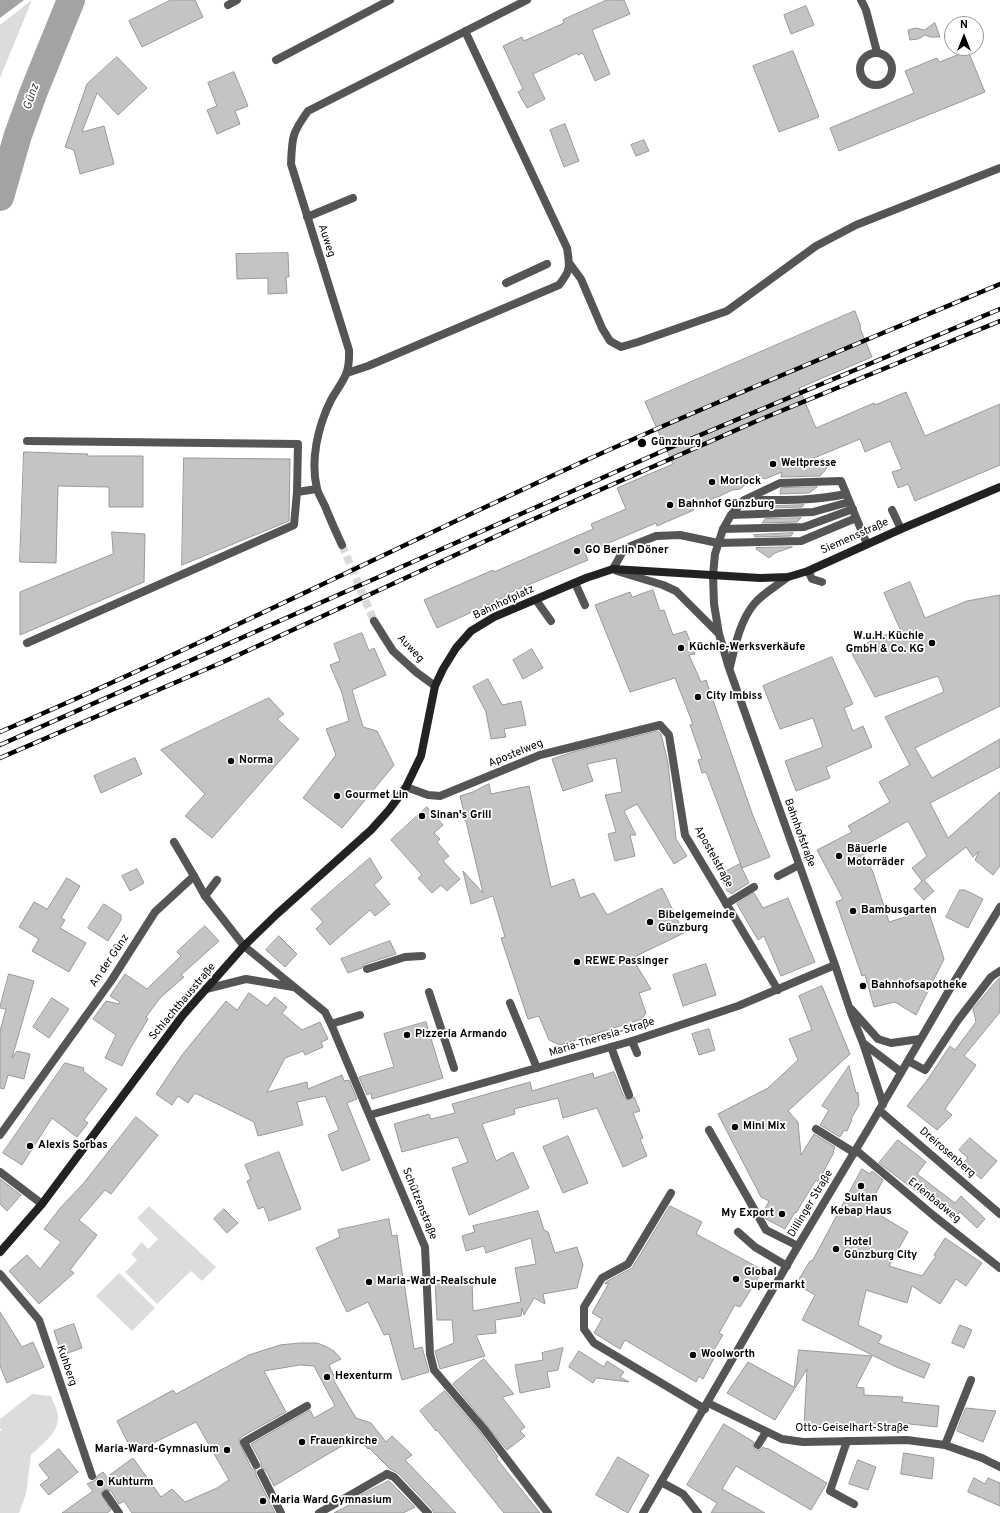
<!DOCTYPE html>
<meta charset="utf-8">
<style>
body{margin:0}
#map{position:relative;width:1000px;height:1513px;overflow:hidden;background:#fff;font-family:Overpass,sans-serif}
canvas{display:block}
.north{position:absolute;left:944px;top:16px;width:40px;height:40px;box-sizing:border-box;background:#fff;border:1px solid #999;border-radius:50%;rotate:0deg;font-size:11px;font-weight:700;line-height:16px;text-align:center;color:#000}
.north::after{content:'';display:block;margin:auto;width:14px;height:18px;background:#000;clip-path:polygon(50% 0,100% 100%,50% 72%,0 100%)}
</style>
<div id="map">
<canvas width="1000" height="1513"></canvas>
<div class="north">N</div>
</div>
<script>
const ctx = document.querySelector('canvas').getContext('2d');
ctx.lineJoin = 'round';
function paint(path, color) { ctx.fillStyle = color; ctx.fill(path, 'evenodd'); }
function trace(path, color, width, dash) { ctx.strokeStyle = color; ctx.lineWidth = width; ctx.lineCap = dash ? 'butt' : 'round'; ctx.setLineDash(dash || []); ctx.stroke(path); }
function write(font, color, halo, rows, align = 'center') {
  ctx.font = font + ' Overpass,sans-serif'; ctx.lineWidth = 3.5; ctx.setLineDash([]); ctx.textBaseline = 'middle'; ctx.strokeStyle = halo; ctx.fillStyle = color; for (const [text, x, y, turn = 0] of rows) {
    ctx.save(); ctx.translate(x, y); ctx.rotate((+turn || 0) * Math.PI / 180); ctx.textAlign = isNaN(turn) ? turn : align; if (halo) ctx.strokeText(text, 0, 0); ctx.fillText(text, 0, 0); ctx.restore();
  }
}
const green = new Path2D(`
 M32 0 0 78V25Z
 M149 1206 216 1267 202 1281 191 1271 157 1304 125 1272 137 1260 131 1254 142 1242 148 1249 158 1239 137 1218Z
 M119 1273 155 1308 132 1331 96 1296Z
 M32 1394 51 1396C53 1402 58 1410 58 1417 59 1433 41 1445 31 1455L26 1494 19 1513H0V1431L2 1430 0 1428V1419Z`);
const water = new Path2D(`
 M0 0H24L0 18Z`);
const river = new Path2D(`
 M0 197 18 135 34 91 71 0`);
const building = new Path2D(`
 M171 0H195L203 17 142 47 129 21Z
 M607 0H624L630 14 592 30 610 74 595 81 583 53 578 55 577 53 533 74 545 99 527 108 518 92 523 89 503 46 522 37 524 41 564 23 563 20Z
 M806 6 814 25 791 34 784 15Z
 M935 23 940 37H930L925 35 918 39 910 40 908 30 916 28 924 30Z
 M793 51 819 117 779 132 753 66Z
 M968 51 985 92 839 151 830 128 914 93 905 71 937 58 939 62Z
 M117 57 147 88 118 115 97 93 82 132 104 126 114 164 80 174 74 150 65 147 87 84Z
 M234 72 248 106 235 111 240 124 217 134 207 110 217 106 208 83Z
 M565 124 579 161 564 167 550 130Z
 M644 140 649 151 636 156 631 145Z
 M288 253 289 277H286L287 293 268 294V278L237 279 236 254Z
 M855 311 861 327 860 328 872 357 799 388 816 428 874 403 875 405 906 392 925 436 1000 404V465L915 501 908 484 898 488 892 472 902 469 890 441 865 452 860 439 809 460 829 466 820 476 781 477 782 472 765 479 764 478 750 481 740 489 732 490 720 496 692 506 694 510 657 526 656 523 585 553 588 560 504 595 505 597 437 628 424 600 493 570 494 572 593 529 591 524 626 509 617 488 673 464 645 402Z
 M24 452 88 454 87 456H143V507H109V487L58 486 56 563 20 562Z
 M184 458 290 459 289 521 182 565Z
 M817 487 809 493 780 494 781 488Z
 M804 505 802 507 771 508 772 506Z
 M801 518 797 522 762 523 765 519Z
 M112 532 145 534 144 582 20 635V592L113 554Z
 M793 533 791 536 755 537 754 535Z
 M792 547 775 553 769 558 756 549V548Z
 M910 582 925 618 967 601 1000 595V706L915 748 932 778 1000 739V767L930 803 948 838 1000 792V866L993 875 975 860 979 851 973 857 966 847 924 880 934 891 924 900 914 889 922 881 912 868 927 856 908 821 860 848 873 872 889 922 928 910 944 959 916 1015 895 1002 874 1007 865 975 862 976 836 902 843 899 817 850 852 832 848 826 890 802 879 782 910 765 885 717 944 692 938 676 875 697 850 650 900 629 884 593Z
 M653 590 660 611 664 610 673 635 686 631 695 654 689 655 701 682 706 680 753 816 770 857 742 868 706 772 702 773 698 760 702 759 690 725 693 724 675 678 630 692 595 605 630 592 632 597Z
 M362 633 369 651 374 648 386 675 352 690 363 727 377 731 394 765 342 828 303 798 336 755 326 729 349 721 342 693 330 665 340 661 334 644Z
 M532 649 543 668 523 679 513 660Z
 M832 657 853 704 844 708 853 731 863 726 872 747 826 767 830 778 796 791 785 761 823 747 813 718 780 729 763 686Z
 M488 679 502 705 521 701 526 725 504 729 506 737 491 739 486 712 473 687Z
 M269 698 284 714 277 719 299 739 212 838 185 816 205 794 161 750Z
 M658 731 661 734 668 763 676 839 687 856 674 864 637 804 624 811 636 835H630L635 856 615 861 608 834 616 832 605 795 622 792 616 758 587 764 593 781 563 791 552 759 573 752Z
 M135 758 142 774 101 793 94 776Z
 M489 784 491 794 529 786 551 887 574 879 580 898 594 893 607 915 662 888 684 933 632 958 651 989 639 993 646 1013 642 1019 560 1045 549 1040 539 1016 528 1019 501 938 505 937 493 896 471 904 463 871 483 893 460 796 473 792Z
 M427 807 443 825 434 833 440 839 437 842 449 856 443 861 460 879 447 891 441 885 432 893 418 878 422 875 391 840Z
 M370 858 382 878 374 885 390 904 375 916 370 910 330 945 316 929 323 922 311 909Z
 M740 864 749 883 731 894 729 891 728 892 719 875Z
 M137 869 144 883 130 891 122 876Z
 M67 878 80 886 61 918 65 920 60 928 86 943 69 972 32 951 39 939 19 927 34 902 47 909Z
 M960 890H965L983 899 968 928 946 917Z
 M754 893 763 908 788 898 815 962 781 976 764 936 758 940 737 904Z
 M104 904 121 915V920L108 941 88 928Z
 M205 926 219 941 181 975 184 977 160 998 146 1017 148 1019 130 1049 122 1066 105 1058 116 1035 93 1019 106 1001 119 1004 120 1002 110 996 125 974 147 989 181 956 177 952Z
 M279 936 297 954 285 967 266 950Z
 M390 941 396 954 365 964 362 968 348 973 341 959Z
 M706 964 716 995 683 1006 673 975Z
 M9 974 34 981 12 1058 17 1051 30 1054 24 1079 8 1075 4 1089 0 1088V1031L6 1009 0 1008Z
 M1000 978V1012L964 1056 976 1065 945 1109 952 1115 937 1130 907 1106 928 1079 950 1046 955 1050 976 1022 973 1009 991 987Z
 M822 986 850 1054 788 1111 798 1122 801 1155 814 1134 835 1147 833 1151 834 1152 818 1182 816 1180 796 1213 795 1212 785 1229 766 1219 763 1213 769 1201 761 1197 718 1114 768 1088 798 1060 789 1039 812 1030 799 996Z
 M249 993 267 1006 275 997 287 1007 282 1013 302 1030 320 1022 328 1039 321 1042 323 1047 305 1055 303 1051 285 1058 267 1092 307 1082 308 1089 342 1075 344 1081 349 1080 357 1099 347 1103 370 1160 342 1171 328 1135 339 1130 325 1096 297 1102 303 1125 258 1136 254 1122 195 1093 188 1103 178 1096 172 1105 156 1094 182 1055 226 1001 237 1010Z
 M52 998 69 1009 49 1038 33 1027Z
 M426 1022 443 1078 372 1099 371 1093 367 1095 359 1077 394 1067 384 1034Z
 M709 1029 715 1050 699 1055 692 1034Z
 M65 1063 84 1068 83 1071 107 1089 84 1120 88 1123 77 1137 52 1118 22 1165 3 1153Z
 M849 1066 856 1093 858 1092 859 1105 851 1119 852 1120 847 1131 844 1130 840 1137 820 1125 829 1110 822 1106Z
 M614 1072 624 1097 628 1100 634 1097 640 1111 633 1113 643 1138 640 1139 647 1156 623 1167 597 1108 563 1118 558 1098 514 1109 515 1114 482 1124 496 1161 513 1152 529 1188 469 1215 452 1168 468 1162 458 1137 402 1152 394 1124 429 1114 431 1119 455 1113 452 1104 530 1082 532 1091 593 1073 594 1078Z
 M136 1117 158 1135 111 1194 105 1190 79 1220 97 1235 70 1270 74 1273 39 1304 9 1271 27 1255 40 1269 61 1242 44 1229 61 1207 83 1184Z
 M568 1136 588 1183 563 1193 543 1147Z
 M970 1138 997 1161 981 1179 963 1163 968 1158 959 1150Z
 M898 1140 926 1162 917 1174 955 1203 961 1196 985 1219 977 1228 960 1212 953 1219 879 1163Z
 M279 1152 301 1209 269 1221 264 1207 258 1209 247 1181 251 1179 245 1165Z
 M862 1169 870 1174 872 1171 883 1180 868 1208 908 1232 889 1266 922 1276 936 1256 934 1255 945 1238 982 1263 966 1286 956 1279 940 1304 912 1286 907 1303 866 1290 858 1325 882 1336 878 1343 930 1364 924 1378 894 1366 802 1320 815 1295 796 1284 810 1261H812Z
 M0 1179 21 1195 7 1211 0 1204Z
 M670 1206 702 1222 696 1234 763 1270 740 1307 735 1305 719 1333 723 1335 710 1356 714 1358 703 1379 699 1376 696 1382 625 1340 620 1349 594 1333 602 1319 592 1313 609 1283 605 1284 606 1282 632 1268Z
 M224 1209 238 1223 227 1233 214 1219Z
 M538 1211 544 1230 548 1232 555 1253 577 1247 583 1265 577 1288 543 1294 545 1304 534 1298 524 1315 522 1308 521 1316 495 1320 496 1333 476 1335 485 1356 440 1369 435 1351 454 1343 452 1320H437L435 1282 472 1279 473 1311 521 1302 515 1268 536 1264 531 1238 486 1253 484 1246 466 1251 462 1236 475 1232 473 1226Z
 M389 1219 392 1236 397 1235 403 1279 398 1281V1282H404L414 1349 422 1347 429 1372 402 1380 389 1334 384 1335 368 1302 347 1312 316 1248 340 1237 338 1230Z
 M0 1312 22 1347 33 1342 44 1367 7 1383 0 1366Z
 M74 1324 82 1348 62 1355 54 1331Z
 M960 1325 972 1330 964 1348 952 1343Z
 M300 1343H317L325 1346 334 1351 341 1359 329 1365 336 1380 334 1381 356 1418 371 1423 386 1442 392 1436 412 1455 405 1460 456 1513H434L432 1509 398 1473 390 1469 369 1448 368 1449 357 1437 274 1486 266 1470 261 1468V1462L251 1444 310 1410 314 1418 335 1406 314 1366 300 1365 264 1371 286 1412 241 1437 239 1441 251 1468 256 1470V1475L275 1513H132L124 1501 119 1504 111 1491 106 1489 103 1490 101 1494 111 1510 107 1513H62L93 1491 87 1484 96 1480 97 1476 103 1472 107 1477 133 1458 161 1497 172 1489 185 1502 217 1488 229 1480 196 1422 133 1453 117 1421 173 1390 176 1394 249 1355 280 1345Z
 M563 1348 558 1370 547 1372 550 1387 520 1393 515 1365 543 1360 542 1353Z
 M799 1350 872 1356 856 1387 864 1388V1395L903 1397 902 1402 939 1406 937 1427 901 1423V1425L862 1423V1431L804 1428 807 1369 775 1420 727 1393 748 1362 794 1387Z
 M579 1351 604 1367 607 1361 624 1372 620 1377 629 1382 596 1378 593 1383 569 1367Z
 M484 1359 514 1394 502 1397 525 1427 520 1431 525 1436 507 1450 453 1384Z
 M445 1391 480 1432 498 1457 496 1458 540 1513H504L437 1430 436 1431 420 1411Z
 M966 1408 996 1411 983 1442 957 1431Z
 M724 1424 754 1442 753 1445 755 1450H760L763 1447 766 1449 767 1448 827 1483 811 1510 736 1466 722 1489 765 1513H711L717 1503 687 1485Z
 M59 1449 78 1472 49 1495 40 1485 49 1478 39 1465Z
 M904 1453 934 1458 932 1479 901 1474Z
 M618 1457 649 1475 628 1513 596 1495Z
 M858 1460 876 1467 868 1490 849 1484Z
 M974 1478 985 1484 988 1478 1000 1483V1506L968 1492Z
 M389 1481 415 1507 403 1513H334L363 1498 361 1495Z`);
const minorTunnel = new Path2D(`
 M342 545 374 621`);
const service = new Path2D(`
 M861 0 866 10 877 52
 M228 5 237 0
 M860 69a16 16 0 1 1 32 0a16 16 0 1 1-32 0Z
 M276 60 390 0
 M307 217 353 198
 M570 264 581 279 602 328 610 341 621 347 638 342 727 311 816 246 856 225 1000 168
 M506 283 547 264
 M347 373 368 366 559 285C571 270 570 267 567 248L512 131
 M27 441 298 444 297 492
 M747 500C780 500 814 501 846 494
 M892 510 901 529
 M731 515 813 512 849 502
 M723 529 804 527 853 509
 M613 569 623 551 626 548 656 536 680 535 718 543 801 541 856 518
 M808 571 812 579 822 582
 M713 575 715 554 723 529 731 515 744 500 780 483 841 481 867 544
 M575 583 585 605
 M536 600 551 621
 M27 643 294 525 297 492 317 489
 M174 842 194 876
 M778 876 799 865
 M205 896 217 880
 M726 904 754 887
 M367 969 405 957 422 956
 M429 992 454 1068
 M510 1003 537 1068
 M331 1024 360 1015
 M632 1041 637 1053
 M611 1047 629 1095
 M908 1061 925 1070 958 1020 991 977 1000 971
 M816 1129 855 1153
 M709 1130 766 1230 798 1246
 M671 1193 628 1264 602 1278 584 1307V1329L594 1343 705 1409
 M738 1232 755 1247 787 1266
 M847 1441 830 1491 854 1504
 M758 1445 766 1432
 M945 1445 971 1380
 M256 1465 244 1442 307 1406
 M261 1473 281 1513
 M661 1482 683 1494 698 1513`);
const pedestrian = new Path2D(`
 M387 1474 394 1477 428 1513`);
const minor = new Path2D(`
 M465 31 512 131
 M342 545C336 532 330 519 325 506 322 500 319 495 317 489 310 460 318 426 331 400 343 379 350 376 349 350L291 164C292 137 292 133 308 111L527 0
 M617 571 663 585 676 591 719 634
 M713 575 714 604 719 634 729 668 835 965 851 1013 863 1043 883 1104
 M374 621 393 651 416 672 435 686
 M730 667C735 646 740 621 754 604 762 594 778 585 788 577
 M406 787 428 795 440 796 540 755 660 725 669 735 685 835 778 990
 M206 989 246 979 293 987
 M851 1009 878 1039 891 1043 920 1039
 M863 1043 901 1072
 M879 1110 1000 1214
 M370 1115 632 1041 738 1006 835 965
 M0 1135 111 981 155 912 194 876 205 896 244 946 325 1012 331 1024 425 1247 430 1354 434 1370 484 1429 548 1513
 M856 1150 934 1216 1000 1268
 M0 1172 42 1204
 M0 1274 39 1320 92 1476
 M708 1403 782 1439 803 1442 907 1440 945 1445 982 1458 1000 1467
 M106 1494 119 1513
 M319 1513 387 1474`);
const tertiary = new Path2D(`
 M643 1513 798 1246 870 1126 951 987 1000 907`);
const secondary = new Path2D(`
 M0 1252 42 1204 183 1015 244 946 277 914 371 830 389 810 406 787 421 756 435 686 443 669 456 648 471 631 494 617 586 578 613 569 760 578 788 577 808 571 901 529 1000 487`);
const rail = new Path2D(`
 M0 732C196 648 386 552 580 463 718 400 860 343 1000 284
 M0 745 674 446 1000 309
 M0 758 223 662 527 522 759 420 1000 321`);
const markers = [
 [642,443,5,"#000"],
 [773,464,4,"#000"],
 [712,482,4,"#000"],
 [670,505,4,"#000"],
 [577,551,4,"#000"],
 [932,643,4,"#000"],
 [681,648,4,"#000"],
 [698,697,4,"#000"],
 [231,761,4,"#000"],
 [337,796,4,"#000"],
 [422,816,4,"#000"],
 [839,856,4,"#000"],
 [853,911,4,"#000"],
 [650,922,4,"#000"],
 [577,962,4,"#000"],
 [863,986,4,"#000"],
 [407,1035,4,"#000"],
 [735,1127,4,"#000"],
 [30,1146,4,"#000"],
 [861,1186,4,"#000"],
 [782,1214,4,"#000"],
 [836,1249,4,"#000"],
 [736,1279,4,"#000"],
 [369,1282,4,"#000"],
 [693,1355,4,"#000"],
 [327,1377,4,"#000"],
 [302,1442,4,"#000"],
 [227,1450,4,"#000"],
 [100,1483,4,"#000"],
 [263,1501,4,"#000"]
];
const streetNames = [
 ["Auweg",326,241,72],
 ["Siemensstraße",855,537,-24],
 ["Bahnhofplatz",504,603,-25],
 ["Auweg",410,649,47],
 ["Apostelweg",516,754,-22],
 ["Bahnhofstraße",799,833,70],
 ["Apostelstraße",713,857,61],
 ["An der Günz",110,961,-56],
 ["Schlachthausstraße",183,1002,-50],
 ["Maria-Theresia-Straße",602,1038,-17],
 ["Dreirosenberg",947,1153,41],
 ["Erlenbadweg",934,1201,39],
 ["Schützenstraße",419,1204,68],
 ["Dillinger Straße",811,1204,-59],
 ["Kuhberg",66,1366,71],
 ["Otto-Geiselhart-Straße",852,1429]
];
const poiNames = [
 ["Günzburg",651,443],
 ["Weltpresse",781,464],
 ["Morlock",720,482],
 ["Bahnhof Günzburg",678,505],
 ["GO Berlin Döner",585,551],
 ["W.u.H. Küchle",924,637,"right"],
 ["GmbH & Co. KG",924,650,"right"],
 ["Küchle-Werksverkäufe",689,648],
 ["City Imbiss",706,697],
 ["Norma",239,761],
 ["Gourmet Lin",345,796],
 ["Sinan's Grill",430,816],
 ["Bäuerle",847,850],
 ["Motorräder",847,863],
 ["Bambusgarten",861,911],
 ["Bibelgemeinde",658,916],
 ["Günzburg",658,929],
 ["REWE Passinger",585,962],
 ["Bahnhofsapotheke",871,986],
 ["Pizzeria Armando",415,1035],
 ["Mini Mix",743,1127],
 ["Alexis Sorbas",38,1146],
 ["Sultan",861,1199,"center"],
 ["Kebap Haus",861,1212,"center"],
 ["My Export",774,1214,"right"],
 ["Hotel",844,1243],
 ["Günzburg City",844,1256],
 ["Global",744,1273],
 ["Supermarkt",744,1286],
 ["Maria-Ward-Realschule",377,1282],
 ["Woolworth",701,1355],
 ["Hexenturm",335,1377],
 ["Frauenkirche",310,1442],
 ["Maria-Ward-Gymnasium",219,1450,"right"],
 ["Kuhturm",108,1483],
 ["Maria Ward Gymnasium",271,1501]
];
const waterNames = [
 ["Günz",32,97,-71]
];
paint(green, '#dcdcdc');
paint(water, '#a3a3a3');
trace(river, '#a3a3a3', 28);
paint(building, '#c4c4c4');
trace(building, '#999', 1);
trace(minorTunnel, '#d9d9d9', 8, [8, 4]);
trace(service, '#555', 8);
trace(pedestrian, '#555', 8);
trace(minor, '#555', 8);
trace(tertiary, '#555', 8);
trace(secondary, '#222', 8);
trace(rail, '#000', 4.5);
trace(rail, '#fff', 3, [9]);
for (const [x, y, r, color] of markers) { const dot = new Path2D(); dot.arc(x, y, r, 0, 2 * Math.PI); ctx.fillStyle = color; ctx.fill(dot); trace(dot, '#fff', 1.5); }
write('11px', '#000', '#fff', streetNames);
write('bold 11px', '#000', '#fff', poiNames, 'left');
write('italic 12px', '#444', '#fff', waterNames);
</script>
